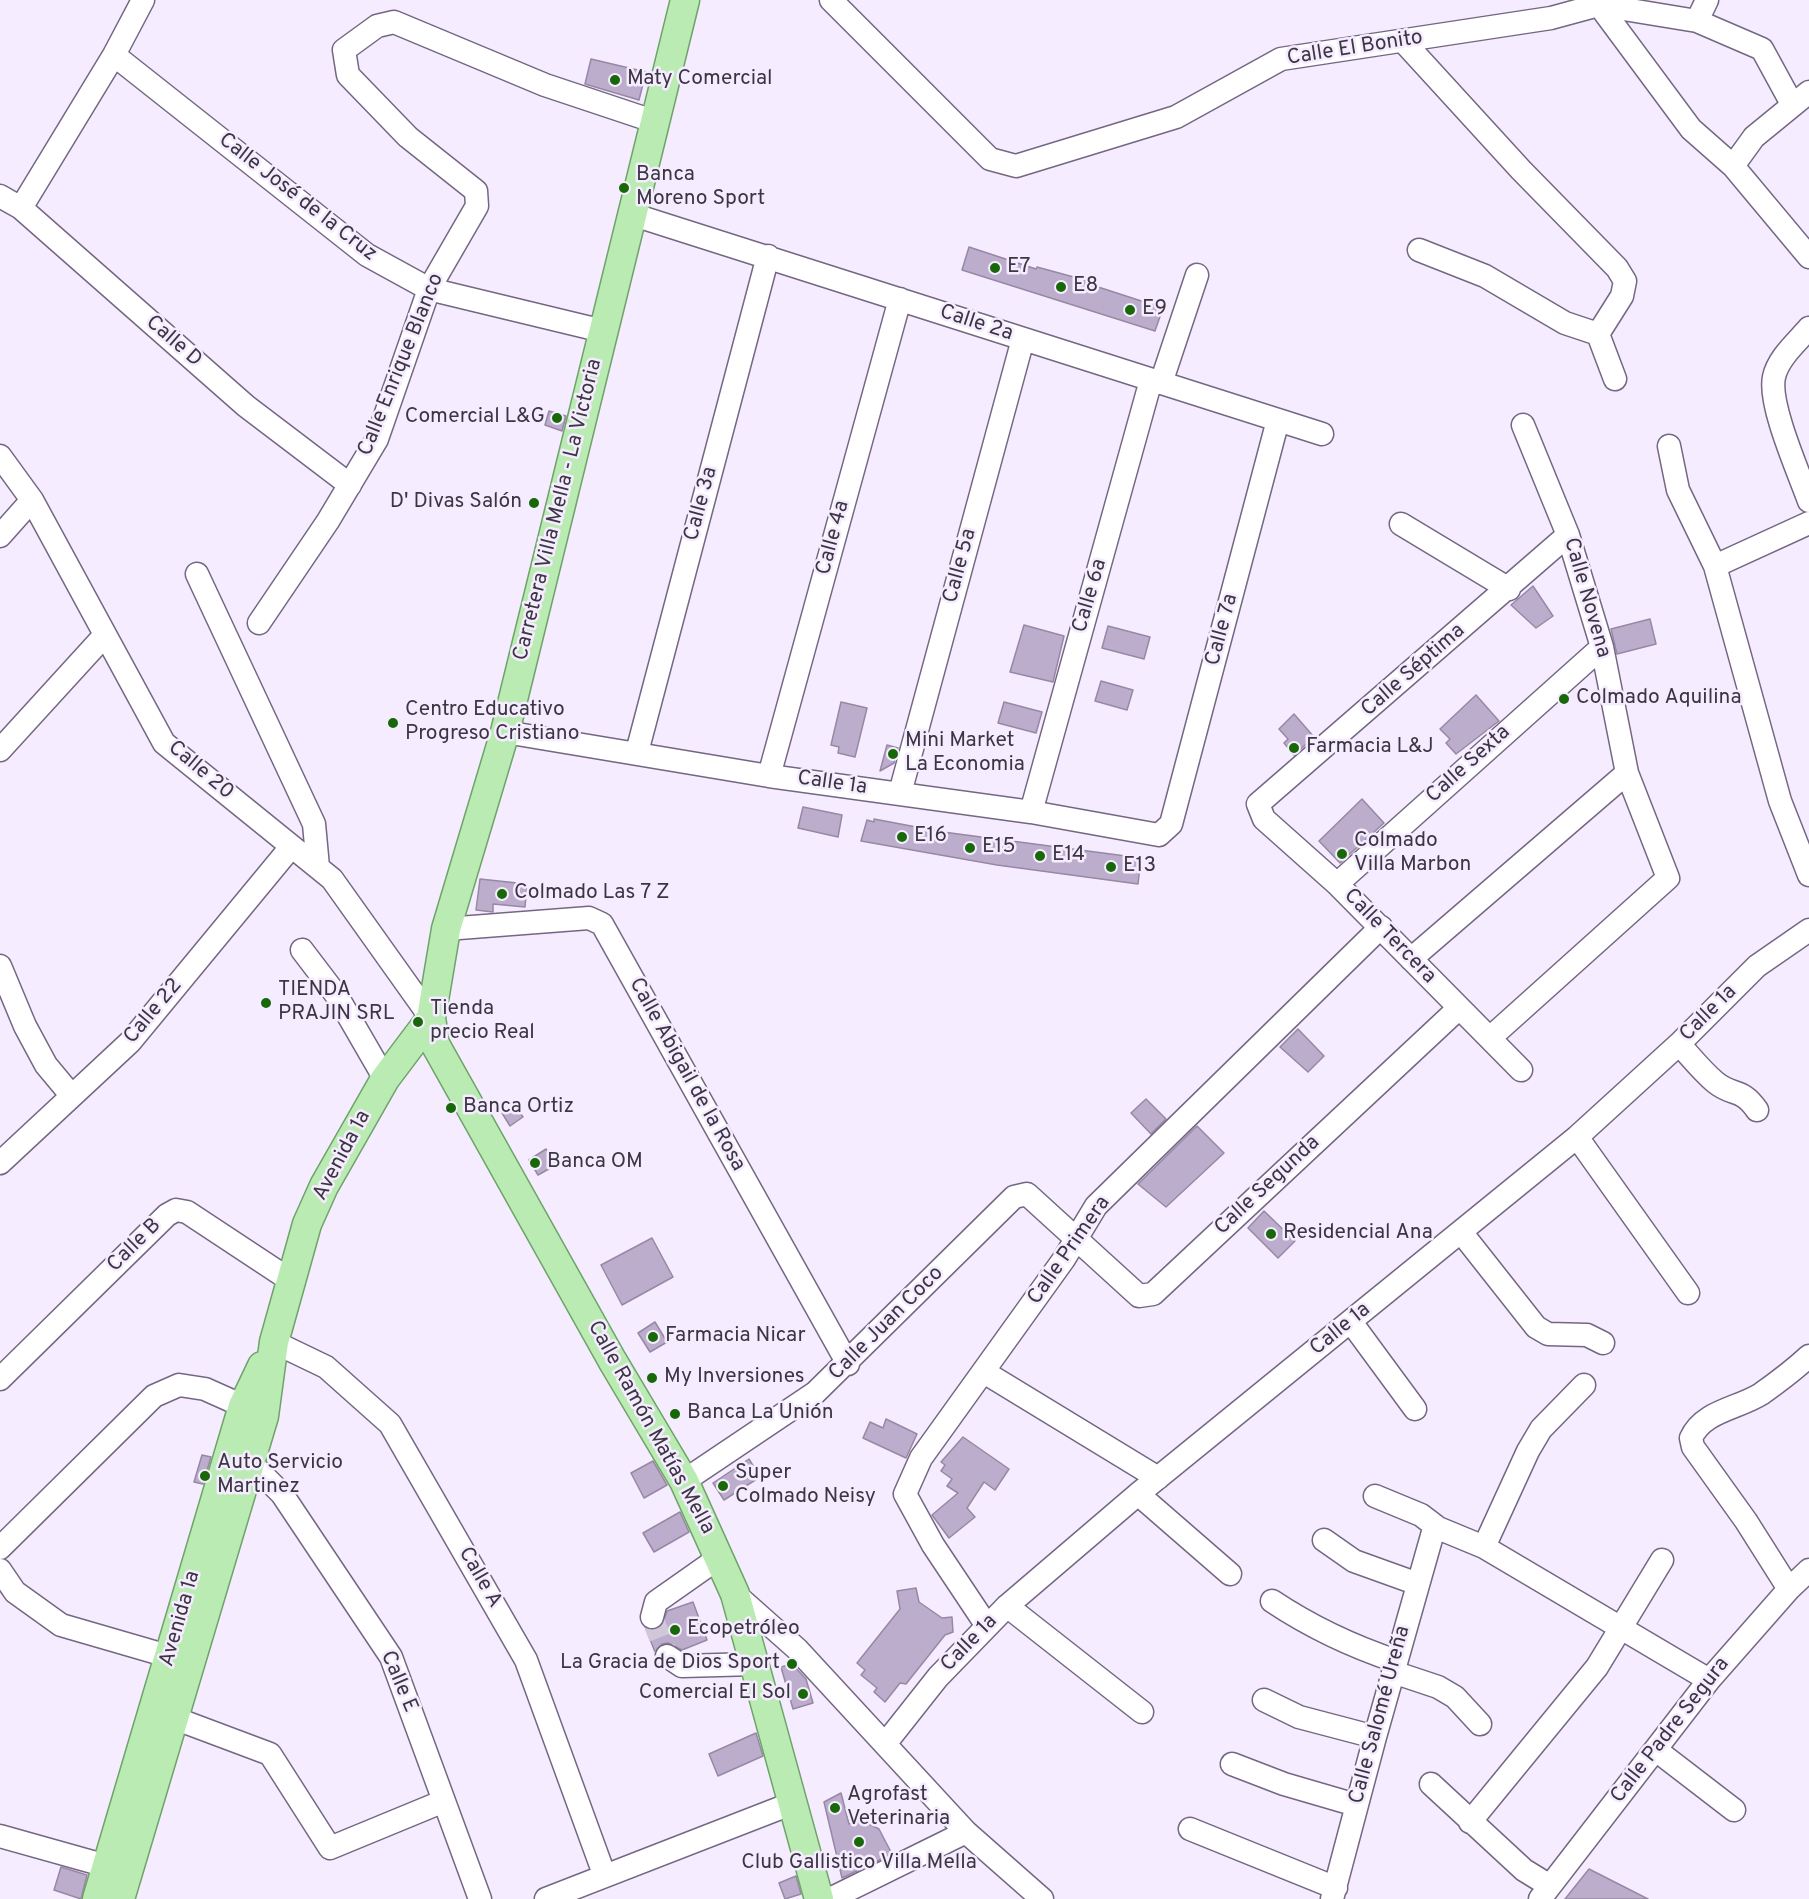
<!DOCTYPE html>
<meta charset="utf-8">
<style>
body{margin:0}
canvas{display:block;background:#f5ecff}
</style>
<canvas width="1809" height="1899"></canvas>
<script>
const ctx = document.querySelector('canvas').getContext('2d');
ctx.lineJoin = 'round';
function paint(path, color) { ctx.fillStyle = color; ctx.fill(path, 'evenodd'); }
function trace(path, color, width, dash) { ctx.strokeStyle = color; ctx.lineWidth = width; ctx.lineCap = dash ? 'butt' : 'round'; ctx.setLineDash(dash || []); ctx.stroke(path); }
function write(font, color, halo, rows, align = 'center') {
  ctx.font = font + ' Overpass,sans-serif'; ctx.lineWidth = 5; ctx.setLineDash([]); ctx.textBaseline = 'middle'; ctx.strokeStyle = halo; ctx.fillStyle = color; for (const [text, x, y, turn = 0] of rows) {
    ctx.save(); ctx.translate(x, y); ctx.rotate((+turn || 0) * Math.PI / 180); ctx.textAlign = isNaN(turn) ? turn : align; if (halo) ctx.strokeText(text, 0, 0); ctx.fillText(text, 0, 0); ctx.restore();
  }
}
const building = new Path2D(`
 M591 59 646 72 639 100 585 84Z
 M969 247 1036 269 1037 267 1092 282V285L1163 308 1155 331 962 270Z
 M549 411 566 416 562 431 545 425Z
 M1533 586 1553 616 1536 628 1511 605Z
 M1650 619 1656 644 1617 654 1611 629Z
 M1024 625 1064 636 1053 682 1010 672Z
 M1108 626 1150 637 1144 659 1102 648Z
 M1101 681 1133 690 1127 710 1095 701Z
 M1476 695 1499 721 1456 754 1446 743 1450 739 1440 729Z
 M841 702 867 708 855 757 838 753 839 747 831 745Z
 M1004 702 1042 712 1036 733 998 723Z
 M1294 714 1314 737 1294 755 1284 743 1288 739 1279 729Z
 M887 745 898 748 894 763 880 771Z
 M1362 799 1384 823 1340 863 1319 841Z
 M803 807 842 815 838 837 798 828Z
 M874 819 943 832 1141 858 1138 884 997 865 861 841 867 820 874 822Z
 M480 879 527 884 525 907 493 904V912L476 910Z
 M1298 1029 1324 1056 1308 1072 1280 1047Z
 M1146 1099 1166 1119 1151 1134 1131 1113Z
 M515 1105 523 1117 510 1126 502 1113Z
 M1197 1126 1224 1153 1166 1207 1138 1184Z
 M546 1149 556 1165 538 1175 529 1160Z
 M1264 1211 1295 1241 1278 1258 1248 1228Z
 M652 1238 673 1277 622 1305 601 1265Z
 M655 1322 667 1342 650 1352 638 1333Z
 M886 1419 917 1434 906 1458 863 1438 870 1422 883 1428Z
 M963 1437 1009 1469 995 1490 984 1482 967 1508 975 1517 949 1538 932 1515 958 1493 947 1486 952 1479 941 1471 945 1465 941 1462Z
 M202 1455 211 1457 203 1484 194 1482Z
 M749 1459 760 1477 724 1500 713 1483Z
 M653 1461 667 1485 644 1498 631 1473Z
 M680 1512 689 1532 654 1552 643 1533Z
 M916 1588 919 1602 942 1618 952 1617 953 1632 945 1635 906 1684 900 1683 885 1702 874 1692 877 1688 861 1675 865 1670 857 1663 900 1609 897 1591Z
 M693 1602 707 1640 682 1650 668 1643 662 1644 655 1652 646 1629 655 1630 661 1627 667 1611Z
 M792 1664 806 1679 813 1703 793 1709 781 1667Z
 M756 1733 763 1756 718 1776 709 1754Z
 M841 1793 849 1824 863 1821 879 1829 892 1854 842 1878 824 1802Z
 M61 1867 87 1875 81 1899 54 1890Z
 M1589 1869 1648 1899H1565Z
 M796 1876 801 1894 785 1899 779 1883Z`);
const minorTunnel = new Path2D(`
 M652 1617 667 1656`);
const minor = new Path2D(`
 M831 0 990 159 1016 166 1176 117 1281 59 1551 18 1599 5 1697 21 1762 49 1792 104
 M1599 5 1691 129 1733 166 1809 257
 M1697 21 1707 0
 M1403 41 1521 170 1617 268 1625 281 1622 296 1598 334 1565 323 1485 276 1419 250
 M114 55 367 255 429 289 603 331
 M1733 166 1754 137 1809 92
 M0 196 21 208 246 406 350 485
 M21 208 114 55 143 0
 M631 214 1322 434
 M1809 328C1797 342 1778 358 1774 377 1768 404 1799 473 1809 501
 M1598 334 1615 379
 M1161 383 1197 275
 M1669 446 1678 490 1715 566 1780 801 1809 875
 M0 456 32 500 164 743 332 879 431 1018
 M1401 524 1509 589
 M0 536 32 500
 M1715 566 1809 523
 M197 574 314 824 318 867
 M259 623 328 521 377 439 429 289 477 206 476 191 408 137 348 75 344 50 377 26 394 22 545 85 656 122
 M505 732 769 776 1031 812 1159 835 1171 824 1278 420
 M0 750 105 635
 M637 752 768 256
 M769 776 900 299
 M900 793 1023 339
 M1031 812 1151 380
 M1337 884 1602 647
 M446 929 589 918 602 924 848 1364
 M302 950 337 996 385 1079
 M1411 959 1627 773
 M0 966 25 1026 46 1065 71 1095
 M1491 1037 1668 878 1627 773 1602 647 1568 535 1523 425
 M1679 1044C1691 1057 1702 1071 1715 1082 1733 1097 1741 1087 1757 1110
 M1521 1070 1337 884 1264 819 1258 804 1568 535
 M1577 1137 1688 1293
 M0 1163 130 1042 291 847
 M1461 1232 1536 1327 1548 1334 1587 1335 1603 1343
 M1351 1322 1415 1409
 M274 1342 326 1367 390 1424 526 1660 604 1874
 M984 1372 1158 1478
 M0 1379 167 1215 176 1210 187 1212 290 1280
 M250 1462 282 1494 391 1657 480 1899
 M684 1481 815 1393 1014 1197 1027 1194 1139 1296 1153 1294 1458 1009
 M1138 1494 1230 1574
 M1375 1496 1421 1515 1438 1528
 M1324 1540 1354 1561 1418 1584
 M1484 1547 1528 1451 1541 1429 1584 1385
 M0 1548 154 1396 179 1385 205 1389 243 1406
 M0 1570 15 1592 61 1625 185 1661
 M1789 1589 1746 1521 1693 1447 1691 1438C1703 1411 1737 1409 1761 1394 1778 1382 1794 1370 1809 1356
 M735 1594 797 1649 966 1832 1042 1899
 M1272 1601C1311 1627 1351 1646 1396 1661
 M1007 1606 1142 1712
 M652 1617 656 1602 720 1557
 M987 1626 933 1545 905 1494 921 1458 1064 1259 1096 1206 1381 927
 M667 1656 682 1666 755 1664
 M1393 1672 1438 1687 1455 1697 1480 1724
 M1264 1700 1299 1717 1375 1737
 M174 1718 270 1754 330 1848 444 1801
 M885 1744 938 1677 1007 1606 1138 1494 1577 1137 1679 1044 1757 966 1809 930
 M1656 1750 1734 1810
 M1232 1764 1284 1784 1356 1805
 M1431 1784 1524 1870 1550 1886
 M1470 1822 1597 1667 1662 1560
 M1190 1829 1336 1888
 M0 1836 121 1870
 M546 1899 793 1803
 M830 1899 966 1832
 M1332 1899 1375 1737 1433 1532 1438 1528 1484 1547 1709 1680
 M1540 1899 1709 1680 1789 1589 1809 1570`);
const major = new Path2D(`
 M685 0 505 732 446 929 431 1018 435 1044 612 1360 684 1481 735 1594 819 1899
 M97 1899 243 1406 262 1366
 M120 1899 264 1416 274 1342 307 1224 324 1186 385 1079 431 1018`);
const markers = [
 [615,80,6,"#186809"],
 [624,188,6,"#186809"],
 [995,268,6,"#186809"],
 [1061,287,6,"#186809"],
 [1130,310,6,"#186809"],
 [557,418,6,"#186809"],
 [534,503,6,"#186809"],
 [1564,699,6,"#186809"],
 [393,723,6,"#186809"],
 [1294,748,6,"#186809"],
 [893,754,6,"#186809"],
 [902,837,6,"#186809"],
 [970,848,6,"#186809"],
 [1342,854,6,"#186809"],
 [1040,856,6,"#186809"],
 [1111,867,6,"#186809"],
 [502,894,6,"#186809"],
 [266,1003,6,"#186809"],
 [418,1022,6,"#186809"],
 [451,1108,6,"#186809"],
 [535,1163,6,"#186809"],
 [1271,1234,6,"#186809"],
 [653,1337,6,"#186809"],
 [652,1378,6,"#186809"],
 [675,1414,6,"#186809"],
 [205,1476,6,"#186809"],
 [723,1486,6,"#186809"],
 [675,1630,6,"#186809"],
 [792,1664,6,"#186809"],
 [803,1694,6,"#186809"],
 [835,1808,6,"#186809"],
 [859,1842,6,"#186809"]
];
const streetNames = [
 ["Calle El Bonito",1355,49,-9],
 ["Calle José de la Cruz",297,198,38],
 ["Calle 2a",976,324,18],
 ["Calle D",173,342,41],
 ["Calle Enrique Blanco",402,365,-68],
 ["Calle 3a",702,504,-75],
 ["Carretera Villa Mella - La Victoria",559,510,-76],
 ["Calle 4a",834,538,-75],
 ["Calle 5a",961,566,-75],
 ["Calle 6a",1091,596,-74],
 ["Calle Novena",1586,598,74],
 ["Calle 7a",1223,630,-75],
 ["Calle Séptima",1414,671,-41],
 ["Calle Sexta",1469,765,-42],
 ["Calle 20",200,771,40],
 ["Calle 1a",832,784,8],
 ["Calle Tercera",1389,937,46],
 ["Calle 22",154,1012,-50],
 ["Calle 1a",1709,1014,-45],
 ["Calle Abigail de la Rosa",686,1075,61],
 ["Avenida 1a",343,1156,-62],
 ["Calle Segunda",1268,1186,-43],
 ["Calle B",135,1246,-45],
 ["Calle Primera",1070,1251,-55],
 ["Calle Juan Coco",887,1324,-45],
 ["Calle 1a",1341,1330,-39],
 ["Calle Ramón Matías Mella",650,1428,61],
 ["Calle A",479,1578,60],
 ["Avenida 1a",181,1619,-74],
 ["Calle 1a",970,1644,-46],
 ["Calle E",398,1682,67],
 ["Calle Salomé Ureña",1381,1715,-75],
 ["Calle Padre Segura",1671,1731,-52]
];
const poiNames = [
 ["Maty Comercial",627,80],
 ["Banca",636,176],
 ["Moreno Sport",636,200],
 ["E7",1007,268],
 ["E8",1073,287],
 ["E9",1142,310],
 ["Comercial L&G",545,418,"right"],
 ["D' Divas Salón",522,503,"right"],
 ["Colmado Aquilina",1576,699],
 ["Centro Educativo",405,711],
 ["Progreso Cristiano",405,735],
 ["Mini Market",905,742],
 ["La Economia",905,766],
 ["Farmacia L&J",1306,748],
 ["E16",914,837],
 ["Colmado",1354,842],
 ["Villa Marbon",1354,866],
 ["E15",982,848],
 ["E14",1052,856],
 ["E13",1123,867],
 ["Colmado Las 7 Z",514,894],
 ["TIENDA",278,991],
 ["PRAJIN SRL",278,1015],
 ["Tienda",430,1010],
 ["precio Real",430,1034],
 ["Banca Ortiz",463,1108],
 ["Banca OM",547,1163],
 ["Residencial Ana",1283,1234],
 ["Farmacia Nicar",665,1337],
 ["My Inversiones",664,1378],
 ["Banca La Unión",687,1414],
 ["Auto Servicio",217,1464],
 ["Martinez",217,1488],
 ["Super",735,1474],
 ["Colmado Neisy",735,1498],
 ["Ecopetróleo",687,1630],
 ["La Gracia de Dios Sport",780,1664,"right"],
 ["Comercial El Sol",791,1694,"right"],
 ["Agrofast",847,1796],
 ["Veterinaria",847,1820],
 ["Club Gallistico Villa Mella",859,1864,"center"]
];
paint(building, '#bdadcc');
trace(building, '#9788a5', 1.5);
trace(minorTunnel, '#d0c8d9', 22, [22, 11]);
trace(minor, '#756783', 25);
trace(major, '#6fa369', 31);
trace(minor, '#fff', 22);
trace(major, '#b9ebb2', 28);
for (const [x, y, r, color] of markers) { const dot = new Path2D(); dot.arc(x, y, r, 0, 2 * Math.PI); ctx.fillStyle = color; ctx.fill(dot); trace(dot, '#f5ecff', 2); }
write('21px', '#3c3642', '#f5ecff', streetNames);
write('21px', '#3c3642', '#f5ecff', poiNames, 'left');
</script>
